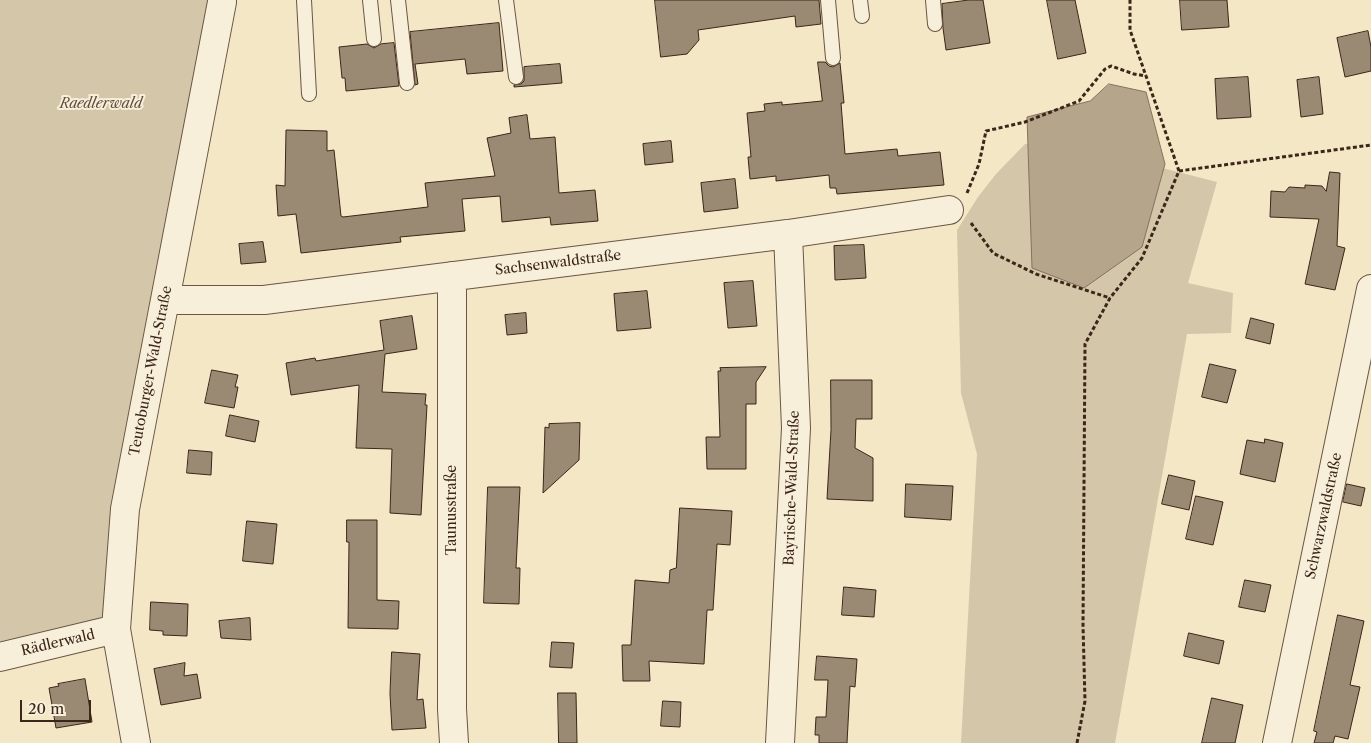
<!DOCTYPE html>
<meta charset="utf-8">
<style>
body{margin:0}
#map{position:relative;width:1371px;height:743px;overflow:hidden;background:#f3e7c6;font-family:"Libre Caslon Text",serif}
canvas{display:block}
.scale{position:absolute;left:20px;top:700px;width:71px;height:22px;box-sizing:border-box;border:2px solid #3c2519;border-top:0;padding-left:6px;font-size:15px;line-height:18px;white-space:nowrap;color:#3c2519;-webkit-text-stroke:4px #f7efda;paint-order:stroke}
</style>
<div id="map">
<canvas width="1371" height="743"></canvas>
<div class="scale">20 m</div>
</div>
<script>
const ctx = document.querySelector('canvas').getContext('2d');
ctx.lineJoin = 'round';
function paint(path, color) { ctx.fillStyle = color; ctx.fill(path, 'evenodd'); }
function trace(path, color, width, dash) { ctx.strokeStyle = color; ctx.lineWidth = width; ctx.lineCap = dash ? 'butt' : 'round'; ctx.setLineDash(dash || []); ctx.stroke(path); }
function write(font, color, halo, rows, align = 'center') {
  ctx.font = font + ' "Libre Caslon Text",serif'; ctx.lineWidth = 4; ctx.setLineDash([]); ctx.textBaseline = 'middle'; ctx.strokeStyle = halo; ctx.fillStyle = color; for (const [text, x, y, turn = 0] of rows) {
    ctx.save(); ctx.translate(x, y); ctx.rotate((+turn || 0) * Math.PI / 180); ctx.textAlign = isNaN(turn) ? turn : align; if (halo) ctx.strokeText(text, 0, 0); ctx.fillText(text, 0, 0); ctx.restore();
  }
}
const green = new Path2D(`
 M0 0H227L105 624 0 649Z
 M1053 140 1217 182 1188 283 1233 293 1231 333 1187 334 1115 743H961L977 454 961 393 957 230 978 197 996 174 1025 144Z`);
const water = new Path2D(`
 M1109 84 1146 92 1165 164 1142 247 1084 288 1032 268 1027 117 1090 101Z`);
const building = new Path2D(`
 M655 0H819L821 24 796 27 795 16 698 30 699 40 687 54 661 57Z
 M969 0H983L990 43 946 50 943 28 942 4Z
 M1047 0H1075L1086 53 1058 59Z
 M1180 0H1227L1229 27 1182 30Z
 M499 23 503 71 467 74 465 59 415 64 418 84 415 85 410 32Z
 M1368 31 1371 47V71L1345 77 1337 38Z
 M394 43 399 86 346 91 345 78H342L339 47 367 44 374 48 381 44Z
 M818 62H825L829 66 833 67 840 63 844 103H841L845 154 897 149 898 156 940 152 944 185 837 194 836 188H830L829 175 776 181V176L750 179 748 157H751L747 113 765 111 764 104 782 102V105L822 101Z
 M560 64 562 83 514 87V85L521 84 524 81V67Z
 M1248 77 1251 117 1217 119 1215 79Z
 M1319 77 1323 114 1301 117 1297 80Z
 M527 115 530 139 555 137 559 193 595 190 598 221 551 225 550 217 502 222 500 196 462 199 465 231 400 237 401 242 301 253 296 214 278 216 276 185 285 186 286 130 327 131V151L334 150 341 216 343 217 428 207 425 183 495 176 487 138 511 133 509 118Z
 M671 141 673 162 645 165 643 144Z
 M1330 172 1340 173 1337 246 1345 248 1335 290 1305 284 1319 219 1270 217 1271 191 1285 192 1289 187 1305 188V185L1322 186 1326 191Z
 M735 179 738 208 704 212 701 183Z
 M263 242 266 262 241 264 239 244Z
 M864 245 866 278 835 280 834 246Z
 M753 281 757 326 728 328 724 283Z
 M647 291 651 328 617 331 614 294Z
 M526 313 527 333 507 335 505 315Z
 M412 316 417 349 385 354 382 392 426 394 425 405H427L421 515 390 513 392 449 356 448 359 385 291 395 286 363 315 358 316 361 384 350 380 321Z
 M1251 318 1274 324 1270 344 1246 338Z
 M1210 364 1236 370 1227 403 1202 397Z
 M766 367 756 382V404H746V469H707L706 437H720L718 371H721L720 368Z
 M212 370 238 375 235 387H238L234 408 205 403Z
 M831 380H872V419H856L855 448 873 458V501L827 499 831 430Z
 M230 415 259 421 255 442 226 436Z
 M580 423 579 460 543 493 545 427 549 428V424Z
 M1265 439 1283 443 1275 482 1240 474 1247 440 1264 443Z
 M189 450 212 452 211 475 187 473Z
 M1169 475 1195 481 1189 510 1162 504Z
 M906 484 953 486 951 520 905 517Z
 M1347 484 1365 488 1361 506 1343 502Z
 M488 487H520L516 568H520L519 604 484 603Z
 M1196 496 1223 502 1213 545 1186 539Z
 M680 508 732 511 730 545 717 544 713 610H707L704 664 649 661 650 681H623L622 645H631L635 580 669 583 670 570 676 568Z
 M347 520H377V600L399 601 398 629 348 628 349 542H347Z
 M247 521 277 524 273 564 243 561Z
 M1245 580 1271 585 1265 612 1239 607Z
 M844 587 876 590 874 617 842 615Z
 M151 602 188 604 187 636 163 635V631L150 630Z
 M1338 615 1364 621 1350 685 1360 687 1348 739 1335 736 1333 743H1314L1317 732 1314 731Z
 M250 618 251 640 221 638 219 621Z
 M1189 633 1224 641 1219 664 1184 656Z
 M552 642 574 643 572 668 550 667Z
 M392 652 420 654 417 700 423 699 426 728 392 730 390 694Z
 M817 656 857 659 855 687 850 686 847 743H819V735H815L816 717H826L828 680H815Z
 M185 663 184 676 197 674 201 698 161 705 154 669Z
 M85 679 92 722 56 728 49 688 59 686 58 684Z
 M558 693H576L577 743H559Z
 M1212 698 1243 705 1235 743H1202Z
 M663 701 681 702 680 727 661 726Z`);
const path = new Path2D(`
 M1179 171 1371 145
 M967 193 979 164 986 131 1025 122 1079 101 1105 69 1111 66 1134 74 1146 76
 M971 223 993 253 1036 274 1110 298
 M1077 743 1085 701 1083 625 1085 344 1110 298 1142 258 1179 171 1130 30V0`);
const lane = new Path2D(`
 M304 0 309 94
 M370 0 374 39
 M398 0 407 83
 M506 0 516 77
 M828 0 833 58
 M860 0 862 16
 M933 0 935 24`);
const street = new Path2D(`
 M452 276V709L454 743
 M165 300H264L788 234 949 210
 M0 657 116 629
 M136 743 116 629 125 509 222 2
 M780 743 796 428 788 234
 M1277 743 1371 289`);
const parkNames = [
 ["Raedlerwald",101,104]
];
const streetNames = [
 ["Sachsenwaldstraße",558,263,-7],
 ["Teutoburger-Wald-Straße",151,371,-79],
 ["Bayrische-Wald-Straße",792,488,-88],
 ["Taunusstraße",452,510,-90],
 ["Schwarzwaldstraße",1324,516,-78],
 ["Rädlerwald",58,643,-13]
];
paint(green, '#d4c6a9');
paint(water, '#b5a58b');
trace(water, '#85725d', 1);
paint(building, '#9b8a73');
trace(building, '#3c2519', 1);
trace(lane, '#6a5644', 16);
trace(street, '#6a5644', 30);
trace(path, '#3c2519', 3, [4, 2.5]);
trace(lane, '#f7efda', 14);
trace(street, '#f7efda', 28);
write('italic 14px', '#624d3d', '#f7efda', parkNames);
write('14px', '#3c2519', '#f7efda', streetNames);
</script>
